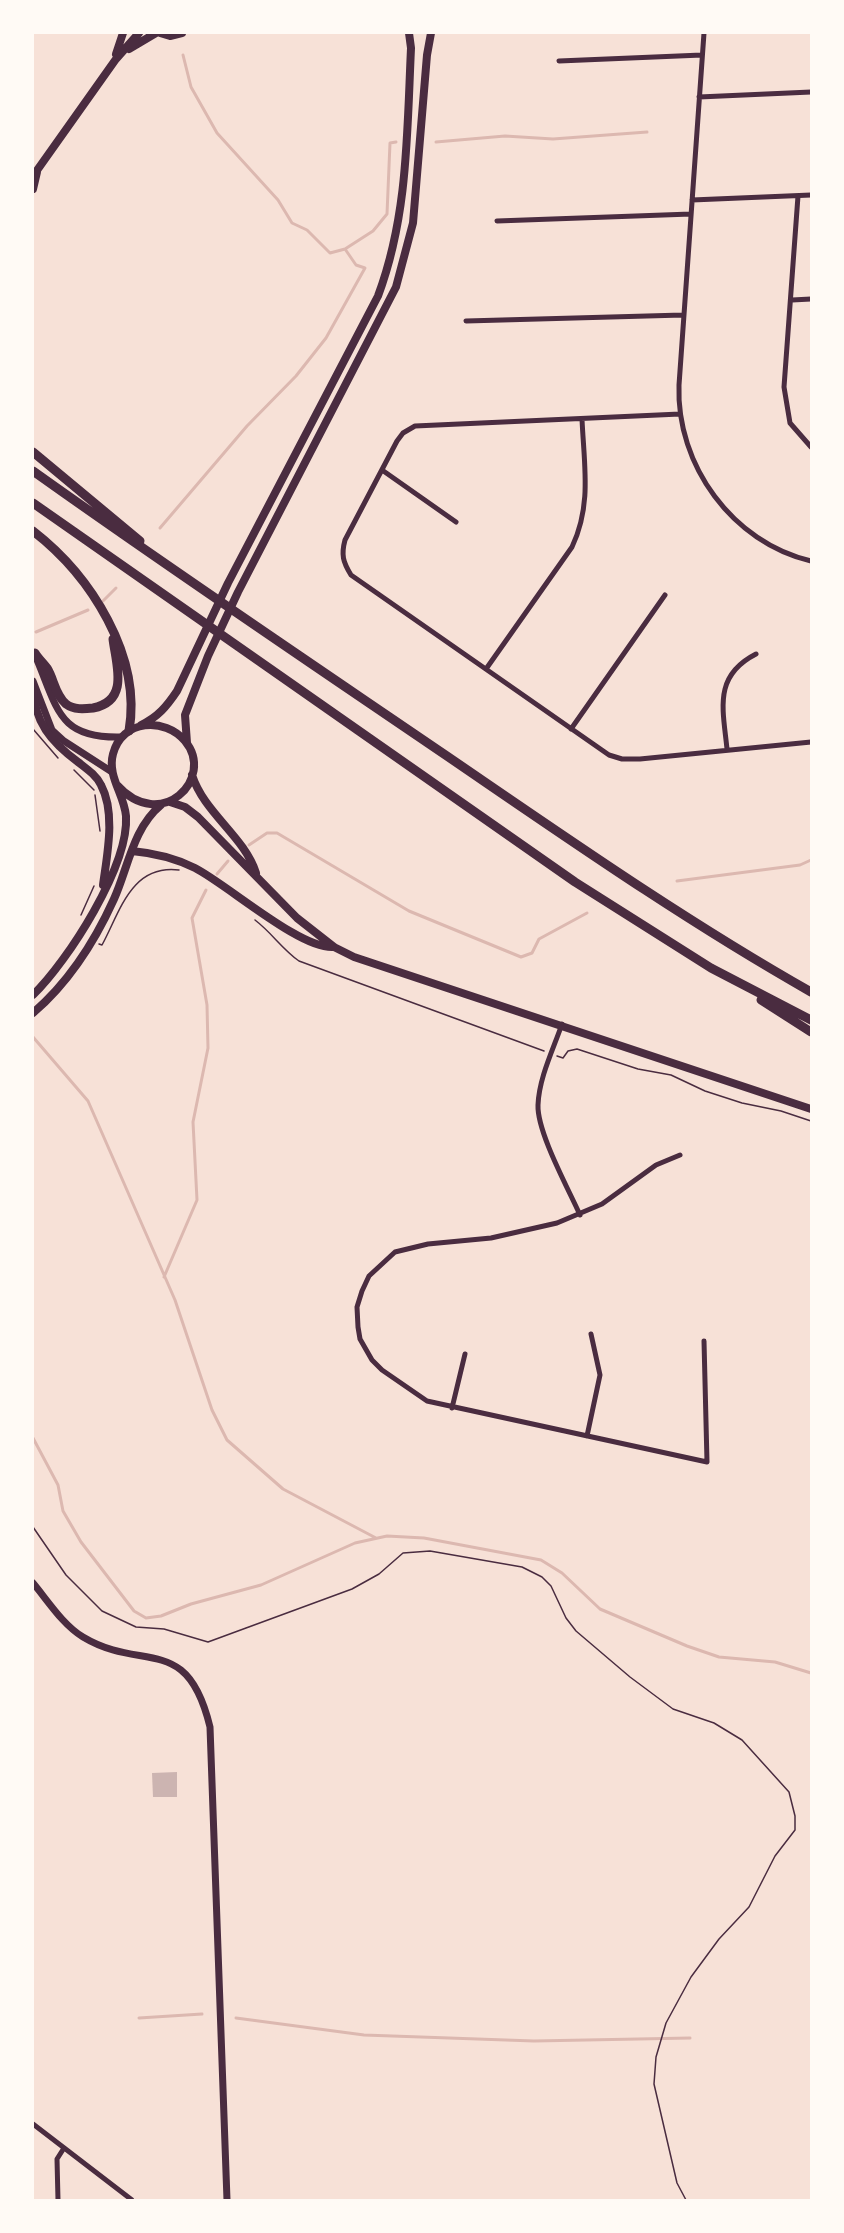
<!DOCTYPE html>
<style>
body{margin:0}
#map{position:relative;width:844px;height:2233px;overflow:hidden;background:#f7e1d7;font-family:Cabin,sans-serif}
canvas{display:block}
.frame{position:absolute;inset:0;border:34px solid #fffaf5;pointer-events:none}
</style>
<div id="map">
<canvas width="844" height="2233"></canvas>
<div class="frame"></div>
</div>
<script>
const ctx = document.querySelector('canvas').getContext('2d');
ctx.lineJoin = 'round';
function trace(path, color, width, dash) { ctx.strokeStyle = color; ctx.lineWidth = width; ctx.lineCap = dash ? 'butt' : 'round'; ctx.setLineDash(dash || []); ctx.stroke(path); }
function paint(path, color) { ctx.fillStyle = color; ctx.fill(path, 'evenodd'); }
const stream = new Path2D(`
 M436 142 505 136 553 139 647 132
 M345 249 373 231 387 214 390 143 396 142
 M160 528 247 426 296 376 326 338 365 268 356 265 345 249 330 253 307 230 292 223 278 200 217 133 191 87 183 55
 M103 601 116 588
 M36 632 88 610
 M249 845 267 833H277L409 911 521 957 532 953 539 939 587 913
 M217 874 228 861
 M677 881 800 865 811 860
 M33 1037 88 1101 175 1300 212 1410 227 1440 283 1489 376 1538
 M164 1277 197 1200 193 1122 208 1048 207 1005 192 918 206 890
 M33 1438 58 1485 63 1511 81 1542 134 1611 146 1618 161 1616 191 1604 261 1585 355 1543 387 1536 424 1538 541 1560 562 1573 600 1609 687 1646 719 1657 775 1662 811 1673
 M139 2018 202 2014
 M236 2018 364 2035 534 2041 690 2038`);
const building = new Path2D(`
 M177 1772V1797H153L152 1773Z`);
const path = new Path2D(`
 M33 729 58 758
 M74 770 94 790
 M95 795 100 831
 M81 915 94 886
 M255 920C272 933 282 949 299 961L544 1051
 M99 944 102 945C120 912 131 864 179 870
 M557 1056 563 1058 568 1051 577 1049 638 1069 671 1075 705 1091 742 1103 781 1111 811 1121
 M33 1527 66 1575 102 1611 136 1627 164 1629 208 1642 352 1589 379 1574 403 1553 430 1551 522 1567 542 1577 551 1586 566 1618 576 1631 630 1677 673 1709 714 1723 742 1740 789 1792 795 1816V1830L775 1856 749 1907 719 1939 691 1977 666 2023 656 2057 654 2084 677 2183 686 2200`);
const minor = new Path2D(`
 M704 33 679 385C676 465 733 543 811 561
 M559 61 702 55
 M699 97 811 92
 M798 196 784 387 790 423 811 447
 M692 200 811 195
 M497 221 691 214
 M792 300 811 299
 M466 321 683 315
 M680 414 415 426 403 433 397 441 345 540C341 555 343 562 351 575L609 755 622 759H640L811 742
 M382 470 456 522
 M486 669 572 547C592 505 584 465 582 419
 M571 729 665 595
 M727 749C723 709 713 676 756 654
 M562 1024C553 1050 539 1078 538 1105 537 1132 568 1188 580 1215
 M680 1155 656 1165 602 1204 557 1223 491 1238 428 1244 395 1252 369 1276 362 1291 357 1307 358 1327 360 1339 372 1360 382 1370 427 1401 707 1462 704 1341
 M452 1408 465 1354
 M587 1436 600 1375 591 1334
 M33 2124 132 2200
 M58 2200 57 2159 64 2148`);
const tertiary = new Path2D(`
 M37 660C58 710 59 739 122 737
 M33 681 52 730 64 741 112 772
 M33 1583C48 1601 63 1625 83 1637 143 1673 187 1632 210 1727L227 2200`);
const secondary = new Path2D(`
 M160 33 170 36 182 33
 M129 49 156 33
 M116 54 123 33
 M33 176 116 59 139 33
 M33 189 37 172
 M33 687C34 722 51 742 78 762 87 769 96 775 101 785 116 813 107 855 103 885
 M141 725C158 717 167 706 177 691L228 583 378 296C408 216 407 133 411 48L409 33
 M187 743 185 715 208 656 238 592 396 287 413 223 427 55 431 33
 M192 775C204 813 244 836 256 873
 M170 802 185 807 198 817 297 918 334 947 354 957 811 1109
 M132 851C154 853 175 858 195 868 228 885 301 950 334 947
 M33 995C68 961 129 866 126 816 124 794 107 776 113 754 122 719 165 717 185 741 216 778 161 834 117 785
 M33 1013C68 983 95 941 114 899 128 868 133 828 161 805`);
const motorway = new Path2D(`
 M33 452 140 541
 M33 471C169 568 306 660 444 754 564 836 684 920 811 992
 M33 503 575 882 711 968 811 1020
 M33 531C91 576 142 656 129 731
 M35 653C38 658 43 663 47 668 54 679 55 695 66 704 74 710 84 709 93 708 130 701 116 664 113 639
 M761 1000 811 1032`);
trace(stream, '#dcb8b0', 3);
paint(building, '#ccb4b1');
trace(path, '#4a2c40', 1.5);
trace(minor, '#4a2c40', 5);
trace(tertiary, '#4a2c40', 7);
trace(secondary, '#4a2c40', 8);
trace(motorway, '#4a2c40', 9);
</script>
